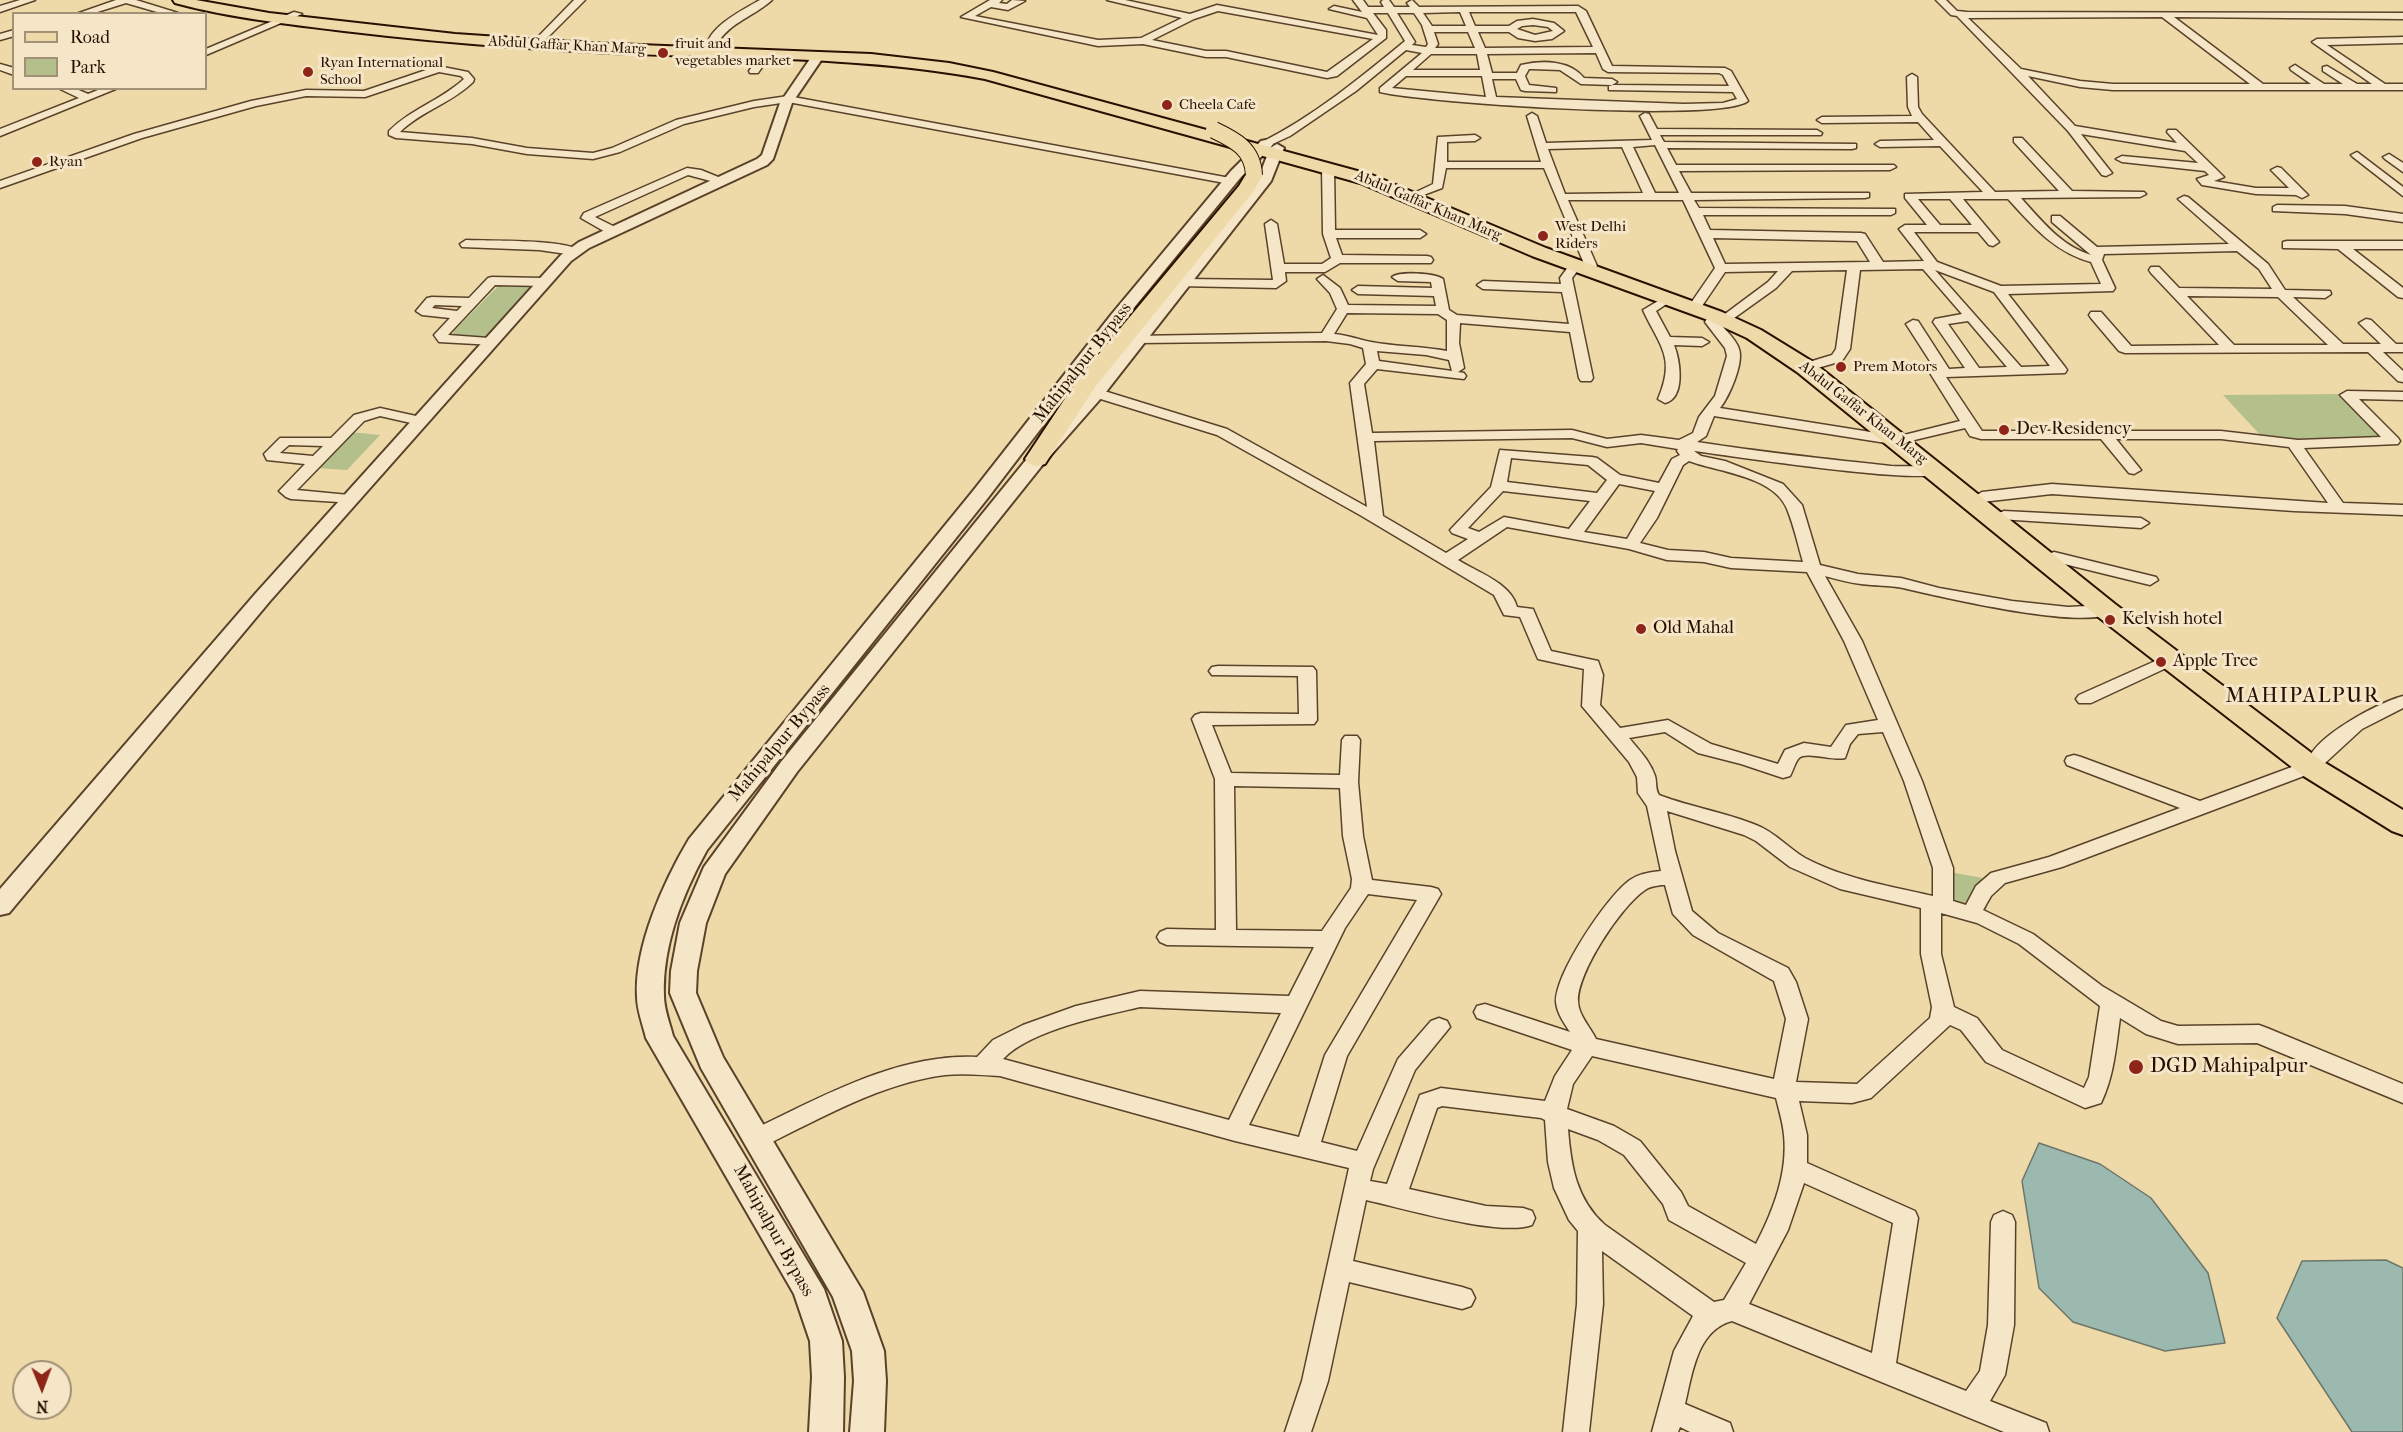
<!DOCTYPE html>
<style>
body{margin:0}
#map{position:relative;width:2403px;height:1432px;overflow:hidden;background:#eed9a9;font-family:"IM FELL French Canon",serif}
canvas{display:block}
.legend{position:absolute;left:12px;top:12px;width:195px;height:78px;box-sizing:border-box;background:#f4e6c7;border:2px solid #a29077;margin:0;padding:8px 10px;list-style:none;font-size:18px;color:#280f00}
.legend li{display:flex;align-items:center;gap:12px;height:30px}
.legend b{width:30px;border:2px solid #a29077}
.north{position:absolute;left:12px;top:1360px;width:60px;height:60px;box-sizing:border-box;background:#f4e6c7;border:2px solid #a29077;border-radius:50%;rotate:179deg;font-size:16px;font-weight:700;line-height:24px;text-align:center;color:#280f00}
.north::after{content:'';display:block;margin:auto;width:21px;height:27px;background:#8f2418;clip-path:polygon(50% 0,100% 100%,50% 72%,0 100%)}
</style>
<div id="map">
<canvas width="2403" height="1432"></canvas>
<ul class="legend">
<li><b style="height:8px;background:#eed9a9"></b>Road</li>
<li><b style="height:16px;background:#b3c08c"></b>Park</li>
</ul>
<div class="north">N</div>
</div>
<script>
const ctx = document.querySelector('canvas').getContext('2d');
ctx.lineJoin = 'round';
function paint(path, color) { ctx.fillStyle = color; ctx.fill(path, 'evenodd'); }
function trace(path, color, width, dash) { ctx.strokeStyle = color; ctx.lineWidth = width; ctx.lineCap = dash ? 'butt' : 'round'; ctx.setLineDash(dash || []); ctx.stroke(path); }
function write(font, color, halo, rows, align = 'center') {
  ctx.font = font + ' "IM FELL French Canon",serif'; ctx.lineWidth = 6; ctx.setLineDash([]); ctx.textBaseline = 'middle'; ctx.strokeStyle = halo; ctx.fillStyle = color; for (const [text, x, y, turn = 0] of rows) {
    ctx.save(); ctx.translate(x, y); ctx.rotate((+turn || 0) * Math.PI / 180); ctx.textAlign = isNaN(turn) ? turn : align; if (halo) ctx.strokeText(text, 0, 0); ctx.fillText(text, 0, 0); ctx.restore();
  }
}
const green = new Path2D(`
 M502 282 534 285 490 335 483 337 453 335 454 331Z
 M2343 394 2392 440H2265L2223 395Z
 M350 432 380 435 347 470 315 468Z
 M1945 871 1993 880 1985 916 1945 904Z`);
const water = new Path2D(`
 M2039 1143 2100 1164 2151 1198 2208 1273 2225 1343 2165 1351 2073 1322 2039 1288 2022 1181Z
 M2386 1260 2403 1268V1432H2352L2277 1318 2302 1261Z`);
const minor = new Path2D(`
 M20 0H35L0 12V6Z
 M116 0H136L178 13 164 14 126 3 91 14H76Z
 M574 0H585L538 47H532V43Z
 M760 0H772C749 20 729 21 713 50H707C704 29 744 9 760 0Z
 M990 0H1002L999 3 1007 4 1012 0 1025 1 1008 10 991 7 975 16 1098 40 1141 38 1182 18 1107 0H1125L1190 14 1217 5 1378 35 1367 18 1329 9 1334 6 1362 12 1353 0H1363L1368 7H1384L1381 2 1383 0H1389L1394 7H1410L1407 3 1412 0 1419 7 1578 6 1586 11 1612 66 1725 68 1731 71 1748 101C1721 123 1426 103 1380 92V88L1422 53 1406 50 1356 91 1290 136 1266 147 1262 146V142C1314 116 1360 78 1405 41L1388 13H1373L1386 30V38L1337 76 1327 78 1226 57H1206L1143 44 1098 46 961 17ZM1218 11 1373 39 1327 72 1226 51H1206L1152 40 1194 19ZM1460 12 1466 26H1432L1423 13ZM1469 12H1576L1593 47 1485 48 1478 32H1509L1518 38 1535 41 1552 39 1564 31 1554 23 1533 19 1517 21 1509 26H1475ZM1397 13H1414L1422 25 1428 44 1426 47 1412 45 1415 42ZM1533 25 1548 27 1553 31 1535 35 1517 29 1522 26ZM1434 32H1468L1475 48H1435L1438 44ZM1596 53 1603 69 1608 72 1719 73 1723 75 1729 86 1613 85 1609 86V90L1733 92 1737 99 1723 103 1684 104 1496 97 1492 79H1516L1521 90 1525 91 1556 92V88L1529 85 1525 76 1529 69H1532L1560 70 1581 84 1612 85 1617 82 1612 79 1584 78C1570 60 1542 60 1521 65L1517 73H1492L1487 54ZM1431 54H1477L1480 70H1413ZM1406 76H1482L1486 97 1392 88Z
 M1936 0H1946L1957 11 1967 12 2403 13V19L2174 17 2263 84H2311L2291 70 2290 68 2295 65 2324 84H2343L2323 71V67L2327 66 2357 84H2372L2312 42 2317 39 2403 37V43L2327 45 2385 84H2403V90H2113L2080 87 2028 76 2075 126 2177 143 2167 132 2168 130H2176L2224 177 2214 181 2256 188H2289L2271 170 2277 167 2281 168 2308 195 2302 198 2296 195 2256 194 2202 185 2197 179 2209 175 2205 171 2122 162 2116 159 2122 156 2198 163 2185 151 2081 134 2112 173 2106 176 2102 175 2068 131 1957 16 1951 15ZM2162 17 2250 84H2113L2080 81 2021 69 1968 18Z
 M294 12 302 14 206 55V49Z
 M14 30V36L0 40V34Z
 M766 51 771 54 758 73H750L749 71 763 52Z
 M0 64 14 68V75L0 70Z
 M438 66 468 72 474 79 473 82C452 103 421 111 400 132L472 138 527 148 593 153 612 148 676 120 754 101 788 96 1230 178 1236 181 1230 184 788 102 754 107 684 124 620 152 593 159 527 154 472 144 396 138 389 135V131C411 109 441 100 464 79L461 76 439 72 365 97 306 96 256 106 142 138 0 188V181L134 134 251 101 306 90 364 91Z
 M1912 74 1917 77 1918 107 1922 114 1995 192 2059 191 2014 142V138H2022L2072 191 2144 192 2146 194 2140 197 2021 198C2041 220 2061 246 2091 255L2052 222V216H2060L2097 247 2229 244 2178 199 2184 196 2188 197 2268 264 2285 290 2330 291 2331 294 2325 298 2293 297 2343 344H2381L2359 323 2366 319 2371 320 2396 344H2403V352H2383L2403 371V382L2398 381 2368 352 2125 353 2119 351 2091 318 2089 315 2091 312H2101L2131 346 2219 345 2151 273 2149 270 2151 267H2159L2179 288 2272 289 2259 269 2237 251 2104 254 2102 260 2115 288 2113 291 2008 294 2065 367 2067 370 2065 373 1946 377 1982 431H2221L2298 440 2381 437 2340 395 2347 391 2403 392V400L2359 399 2398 438 2400 441 2398 444 2304 448 2343 503 2403 505V515L2294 511 2052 494 1982 502 1974 497 1982 492 2052 484 2328 503 2289 447 2221 439H2116L2141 470 2134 474 2129 473 2101 439H1981L1970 436 1965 428 1906 442 1899 445 1714 416 1706 436 1697 442C1761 452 1826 459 1891 466 1903 467 1937 464 1944 472 1932 487 1725 455 1694 451L1701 456 1725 461 1783 484 1802 505 1820 565 1858 574 1901 578 1939 588 2012 601 2068 607 2106 605 2114 610C2096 634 1933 595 1903 588 1889 585 1875 586 1861 584 1849 583 1837 579 1825 576L1862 641 1922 781 1953 868V901L1966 905 1976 886 1991 873 2049 857 2180 808 2067 765 2065 761 2067 757 2074 755 2081 757 2200 801 2308 761C2315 736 2378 703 2403 696V708L2362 729 2324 764 2319 766 2317 771 2062 867 2005 883 1991 896 1983 910 2033 934 2102 986 2161 1021 2178 1026 2259 1025 2267 1028 2403 1084V1103L2257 1043 2178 1044 2146 1034 2120 1018C2116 1047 2114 1076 2101 1103L2085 1108 1986 1062 1961 1030 1950 1025 1871 1098 1852 1103 1799 1101 1807 1135V1163L1915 1211 1918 1218 1896 1363 1966 1391 1980 1371 1988 1325 1991 1222 1994 1215 2003 1211 2012 1215 2015 1222 2014 1325 2005 1375 1990 1401 2046 1423 2049 1432H2004L1732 1321C1697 1330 1692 1374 1685 1404L1730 1423 1733 1432H1690L1680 1427 1678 1432H1652L1674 1351 1693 1316 1602 1251 1603 1304 1589 1432H1563L1577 1304 1578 1231 1569 1220 1554 1188 1548 1162 1545 1120 1541 1118 1442 1106 1437 1108 1409 1189 1486 1206 1523 1208 1532 1211 1535 1218 1532 1225C1500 1237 1402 1208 1366 1200L1353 1261 1462 1287 1471 1290 1475 1298 1471 1306 1462 1309 1349 1282 1328 1381 1311 1432H1285L1302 1381 1349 1168 1235 1141 1000 1076C982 1075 963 1073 945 1075 882 1083 823 1117 766 1145L758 1148 750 1145 746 1138 750 1131C820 1098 897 1053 977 1057L993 1040 1023 1025 1076 1006 1140 991 1289 996 1314 947 1167 945 1160 942 1157 937 1160 932 1167 929 1216 930 1215 779 1192 719 1195 715 1201 713 1299 714 1298 676 1212 675 1209 671 1212 667 1218 666 1313 667 1316 671 1317 720 1314 724 1212 725 1231 773 1340 775 1342 740 1345 736H1357L1360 740 1358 782 1363 836 1372 880 1431 887 1438 889 1441 894 1347 1056 1321 1142 1357 1151 1398 1059 1431 1021 1439 1018 1447 1021 1450 1027 1415 1070 1373 1169 1370 1181 1387 1184 1420 1095 1441 1088 1545 1101 1555 1076 1572 1050 1477 1018 1474 1012 1477 1006 1485 1004 1570 1032C1564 1023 1557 1013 1556 1002 1555 974 1607 896 1630 880 1638 874 1650 872 1661 871L1647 806 1638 793 1637 777 1629 762 1582 706 1584 669 1538 659 1520 617 1504 615 1494 595 1360 515 1217 435 1091 396 1089 393 1091 390H1101L1227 429 1367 507 1350 383 1366 364 1363 348 1350 344 1326 341 1138 343 1131 339 1133 336 1322 333 1337 309 1330 293 1317 279 1323 275 1340 288 1348 305 1436 306 1434 296 1358 294 1352 290 1358 286 1432 288 1431 282 1398 281 1392 277C1399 271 1436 273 1443 279L1449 310 1457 315 1569 324 1562 292 1483 289 1477 285 1483 281 1561 284 1560 278 1571 263 1575 262 1581 266 1572 278 1593 378 1591 381H1581L1579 378 1570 332 1460 323 1459 343 1464 368 1458 372 1464 373 1466 376 1464 379 1377 369 1364 384 1372 433 1572 430 1607 439 1641 435 1679 440 1693 433 1699 417 1715 396 1727 356 1725 348 1705 322 1710 313 1715 312 1722 316 1719 322C1725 330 1736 339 1739 349 1744 363 1729 397 1720 408L1902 437 1904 435 1960 421 1930 373 1935 369 1906 324 1913 320 1918 321 1949 369 1965 368 1933 322 1935 319 1962 314 1923 269 1860 270 1850 349 1842 361 1814 369 1807 365 1809 362 1832 355 1836 349 1847 270 1792 271 1776 288 1730 321 1723 317 1725 314 1768 282 1778 271 1725 272 1702 306H1692L1691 303 1715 268 1683 200H1568L1597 266 1591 270 1585 266 1544 168H1446L1442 188 1418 197 1412 194 1433 184 1438 137 1475 135 1480 138 1475 141 1447 142V162H1541L1527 116 1532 113 1537 116 1546 143 1652 140 1640 116 1645 113 1649 114 1657 129 1817 130 1822 133 1821 135H1660L1664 142 1856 144V148L1852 149 1667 148 1676 165H1894L1896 167 1890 170 1679 171 1691 193H1869V197L1865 198 1694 200 1699 208 1895 209V213L1891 215H1703L1710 230 1861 233 1865 234 1883 262 1924 261 1899 229 1905 225H1927L1905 198V194L1983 192 1940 146 1880 147 1875 144 1880 141 1934 140 1918 122 1822 123 1817 120 1822 117 1912 116 1908 107 1907 77ZM1655 145 1679 193H1655L1633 147ZM1622 147 1643 193 1565 194 1548 149ZM1918 199H1950L1972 225H1940ZM1963 199H2008C2033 226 2054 252 2091 262L2101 284 2001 286 1937 262 1914 232H1978L1989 245 1993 246 1999 242ZM1713 238 1857 241 1870 262 1725 264ZM1935 270 1994 292 2050 366 2021 367ZM2187 296 2278 297 2328 345H2234ZM1347 313 1438 314 1447 320V351C1422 346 1396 347 1371 342 1359 340 1348 335 1334 334ZM1968 321 2007 367 1979 368 1948 324ZM1377 351 1426 355 1449 360 1452 371 1379 361ZM1572 438 1607 447 1641 443 1678 449 1677 451 1680 455 1672 459 1659 483 1620 475 1597 458 1592 457 1500 450 1491 487 1450 530 1452 533 1468 539 1446 553 1383 516 1374 441ZM1511 458 1588 465 1607 480 1597 493 1507 482ZM1689 461C1718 472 1774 476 1787 509 1794 526 1798 545 1803 562L1731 558 1704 552 1668 550 1640 543 1657 518 1683 465ZM1619 484 1655 491 1627 539 1584 532ZM1503 491 1590 501 1569 529 1504 517 1479 532 1468 528ZM1507 527 1629 549 1667 560 1704 562 1731 568 1807 572 1844 641 1878 720 1846 725 1831 747 1804 743 1785 750 1778 764 1711 744 1668 720 1620 728 1600 705 1603 675 1598 661 1551 651 1533 609 1517 607C1511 583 1477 572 1458 560ZM1665 732 1698 753 1741 764 1783 778 1790 776C1793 771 1795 762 1799 758 1806 751 1833 761 1845 758L1850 744 1858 734 1883 732 1904 781 1933 868V896C1889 886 1845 879 1805 858 1788 848 1775 832 1756 825 1724 812 1690 807 1659 795 1655 789 1657 783 1655 776 1650 761 1639 750 1629 738ZM1234 786 1340 788 1343 836 1352 879 1351 888 1322 931 1236 930ZM1667 811 1744 835 1756 841 1790 867 1840 889 1921 908V954L1932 1007 1930 1018 1857 1084 1796 1082 1808 1019 1796 982 1788 968 1718 933 1692 911 1675 851ZM1662 885H1665L1673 914 1693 935 1774 981 1786 1019 1774 1079 1596 1039C1591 1028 1578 1015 1578 1001 1577 973 1621 906 1645 890 1650 886 1656 886 1662 885ZM1368 894 1417 900 1325 1055 1299 1137 1249 1125 1345 928ZM1941 913 1977 923 2019 944 2100 1006 2089 1077 2084 1088 2002 1050 1977 1018 1954 1007 1941 954ZM1140 1007 1281 1013 1229 1120 1003 1059C1030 1030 1102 1016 1140 1007ZM1592 1056 1776 1098C1779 1110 1783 1123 1784 1135 1788 1173 1773 1211 1756 1244L1688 1206 1681 1192 1640 1141 1614 1126 1567 1109 1573 1084ZM1568 1129 1598 1140 1624 1155 1663 1204 1669 1220 1746 1263 1724 1300 1714 1302 1605 1225C1576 1199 1571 1166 1568 1129ZM1804 1183 1893 1223 1872 1353 1749 1304 1788 1230Z
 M58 88H74L88 94 103 88H118L0 136V129L79 98Z
 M2357 152 2403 187V196L2353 157 2351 155Z
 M2389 154 2403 163V172L2385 159 2383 157Z
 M1328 164 1334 167 1335 230H1420L1426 234 1420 238H1336L1342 255 1427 256 1431 257 1433 260 1431 263H1340L1325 272H1285L1286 281 1276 288 1179 286 1177 283 1179 280 1183 279 1273 280 1265 224 1271 220 1277 224 1284 264H1322L1331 258 1323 234 1322 167Z
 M687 168 701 170 728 181 722 184 688 175 595 217 617 228V234H609L581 218 584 213Z
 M2277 205 2345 206 2403 214V222L2345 214 2273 211V207Z
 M466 240C488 241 566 239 580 251L574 255 539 250 462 247 460 244Z
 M2287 241H2403V249H2353L2403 288V298L2398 297 2338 249 2283 248V242Z
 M492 277 543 278 549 282 543 286 495 285 448 335 489 338 496 342 494 345 439 342 434 335 450 318 422 315 416 311 427 298 432 297 469 298 488 278ZM435 305 462 306 457 311 432 308Z
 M1668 295 1674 299 1656 311 1670 337 1702 338 1709 342 1702 346 1674 345C1680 360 1686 398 1665 403L1658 399C1676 357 1660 347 1643 310Z
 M380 408 425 418 427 421 420 425 380 416 364 421 297 490 349 495 354 497 357 500 354 503 291 499 286 497 279 491 282 488 305 464 267 460 264 454 280 438H331L354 415ZM289 445 323 446 313 456 280 453Z
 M2004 511 2141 518 2149 523 2141 528 1999 519 1996 516 1999 513Z
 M2054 552 2156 577 2158 580 2150 585 2048 560 2046 557 2048 554Z
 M2171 654 2177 655 2180 659 2177 663 2091 703H2079L2076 699 2079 695Z`);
const tertiary = new Path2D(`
 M818 52 824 56 792 103 773 159 767 165 589 248 571 261 270 601 9 913 0 915V889L256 593 561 255 579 242 757 159 762 155 780 103 814 53Z
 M1266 140 1273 144 1271 147 1241 177 1123 321 987 499 707 850C683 893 662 946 664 996 664 1009 670 1024 673 1036L824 1289 842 1341 844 1377 843 1432H809L812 1377 810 1341 794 1294 646 1038C643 1025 637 1010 637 997 634 947 664 881 689 839L973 491 1111 315 1231 171 1261 141Z
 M1277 144 1284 148 1271 181 1102 397 1044 463 797 772 725 874 706 923 697 971 696 993 723 1057 863 1292 884 1351 886 1381 884 1432H850L854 1381 852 1351 833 1297 701 1068 670 993 671 971 680 923 704 867 781 762 1030 455 1090 389 1237 207 1259 177 1270 148Z`);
const primary = new Path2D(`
 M173 0H196L269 13 455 34 588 43 871 54 949 63 993 72 1372 175 1546 248 1722 312 1761 330 1813 362 2115 604 2322 761 2403 810V835L2392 831 2302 775 2097 616 1797 372 1747 338 1708 320 1532 256 1360 183 985 79C890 61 794 59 697 56 579 53 461 45 344 31 288 24 230 18 175 3Z
 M1254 170 1260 171 1263 175 1253 192 1095 387 1045 464 1037 466 1029 464 1025 459 1078 379 1239 186 1248 171Z`);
const primaryBridge = new Path2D(`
 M1214 130C1235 140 1253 149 1254 175`);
const markers = [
 [663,53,6,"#8f2418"],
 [308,72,6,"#8f2418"],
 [1167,105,6,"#8f2418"],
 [37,162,6,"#8f2418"],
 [1543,236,6,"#8f2418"],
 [1841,367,6,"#8f2418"],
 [2004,430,6,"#8f2418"],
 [2110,620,6,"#8f2418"],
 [1641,629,6,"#8f2418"],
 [2161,662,6,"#8f2418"],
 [2136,1067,8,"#8f2418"]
];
const farPoinames = [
 ["fruit and",675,44],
 ["vegetables market",675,61],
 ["Ryan International",320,63],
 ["School",320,80],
 ["Cheela Cafe",1179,105],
 ["Ryan",49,162],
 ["West Delhi",1555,227],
 ["Riders",1555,244],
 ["Prem Motors",1853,367]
];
const farStreetnames = [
 ["Abdul Gaffar Khan Marg",567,46,3],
 ["Abdul Gaffar Khan Marg",1428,206,23],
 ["Abdul Gaffar Khan Marg",1863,413,38]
];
const streetNames = [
 ["Mahipalpur Bypass",1083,363,-52],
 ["Mahipalpur Bypass",780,743,-50],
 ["Mahipalpur Bypass",773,1231,61]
];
const poiNames = [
 ["Dev Residency",2016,430],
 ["Kelvish hotel",2122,620],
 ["Old Mahal",1653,629],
 ["Apple Tree",2173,662]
];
const quarterNames = [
 ["MAHIPALPUR",2303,697]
];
const nearPoinames = [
 ["DGD Mahipalpur",2150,1067]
];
paint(green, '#b3c08c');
paint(water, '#9bb9af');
trace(water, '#6d7569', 1.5);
trace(minor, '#5a422a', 3);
trace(tertiary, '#5a422a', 4);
trace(primary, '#280f00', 4);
paint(minor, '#f4e6c7');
paint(tertiary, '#f4e6c7');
paint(primary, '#eed9a9');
trace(primaryBridge, '#280f00', 18, []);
trace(primaryBridge, '#eed9a9', 16);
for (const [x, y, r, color] of markers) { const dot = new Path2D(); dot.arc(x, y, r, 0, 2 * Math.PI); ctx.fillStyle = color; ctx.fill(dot); trace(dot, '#f4e6c7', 2); }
write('15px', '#280f00', '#f4e6c7', farPoinames, 'left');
write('15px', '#280f00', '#f4e6c7', farStreetnames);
write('18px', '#280f00', '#f4e6c7', streetNames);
write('18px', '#280f00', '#f4e6c7', poiNames, 'left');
ctx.letterSpacing = '1.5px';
write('21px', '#280f00', '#f4e6c7', quarterNames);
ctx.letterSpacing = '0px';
write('21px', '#280f00', '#f4e6c7', nearPoinames, 'left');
</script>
